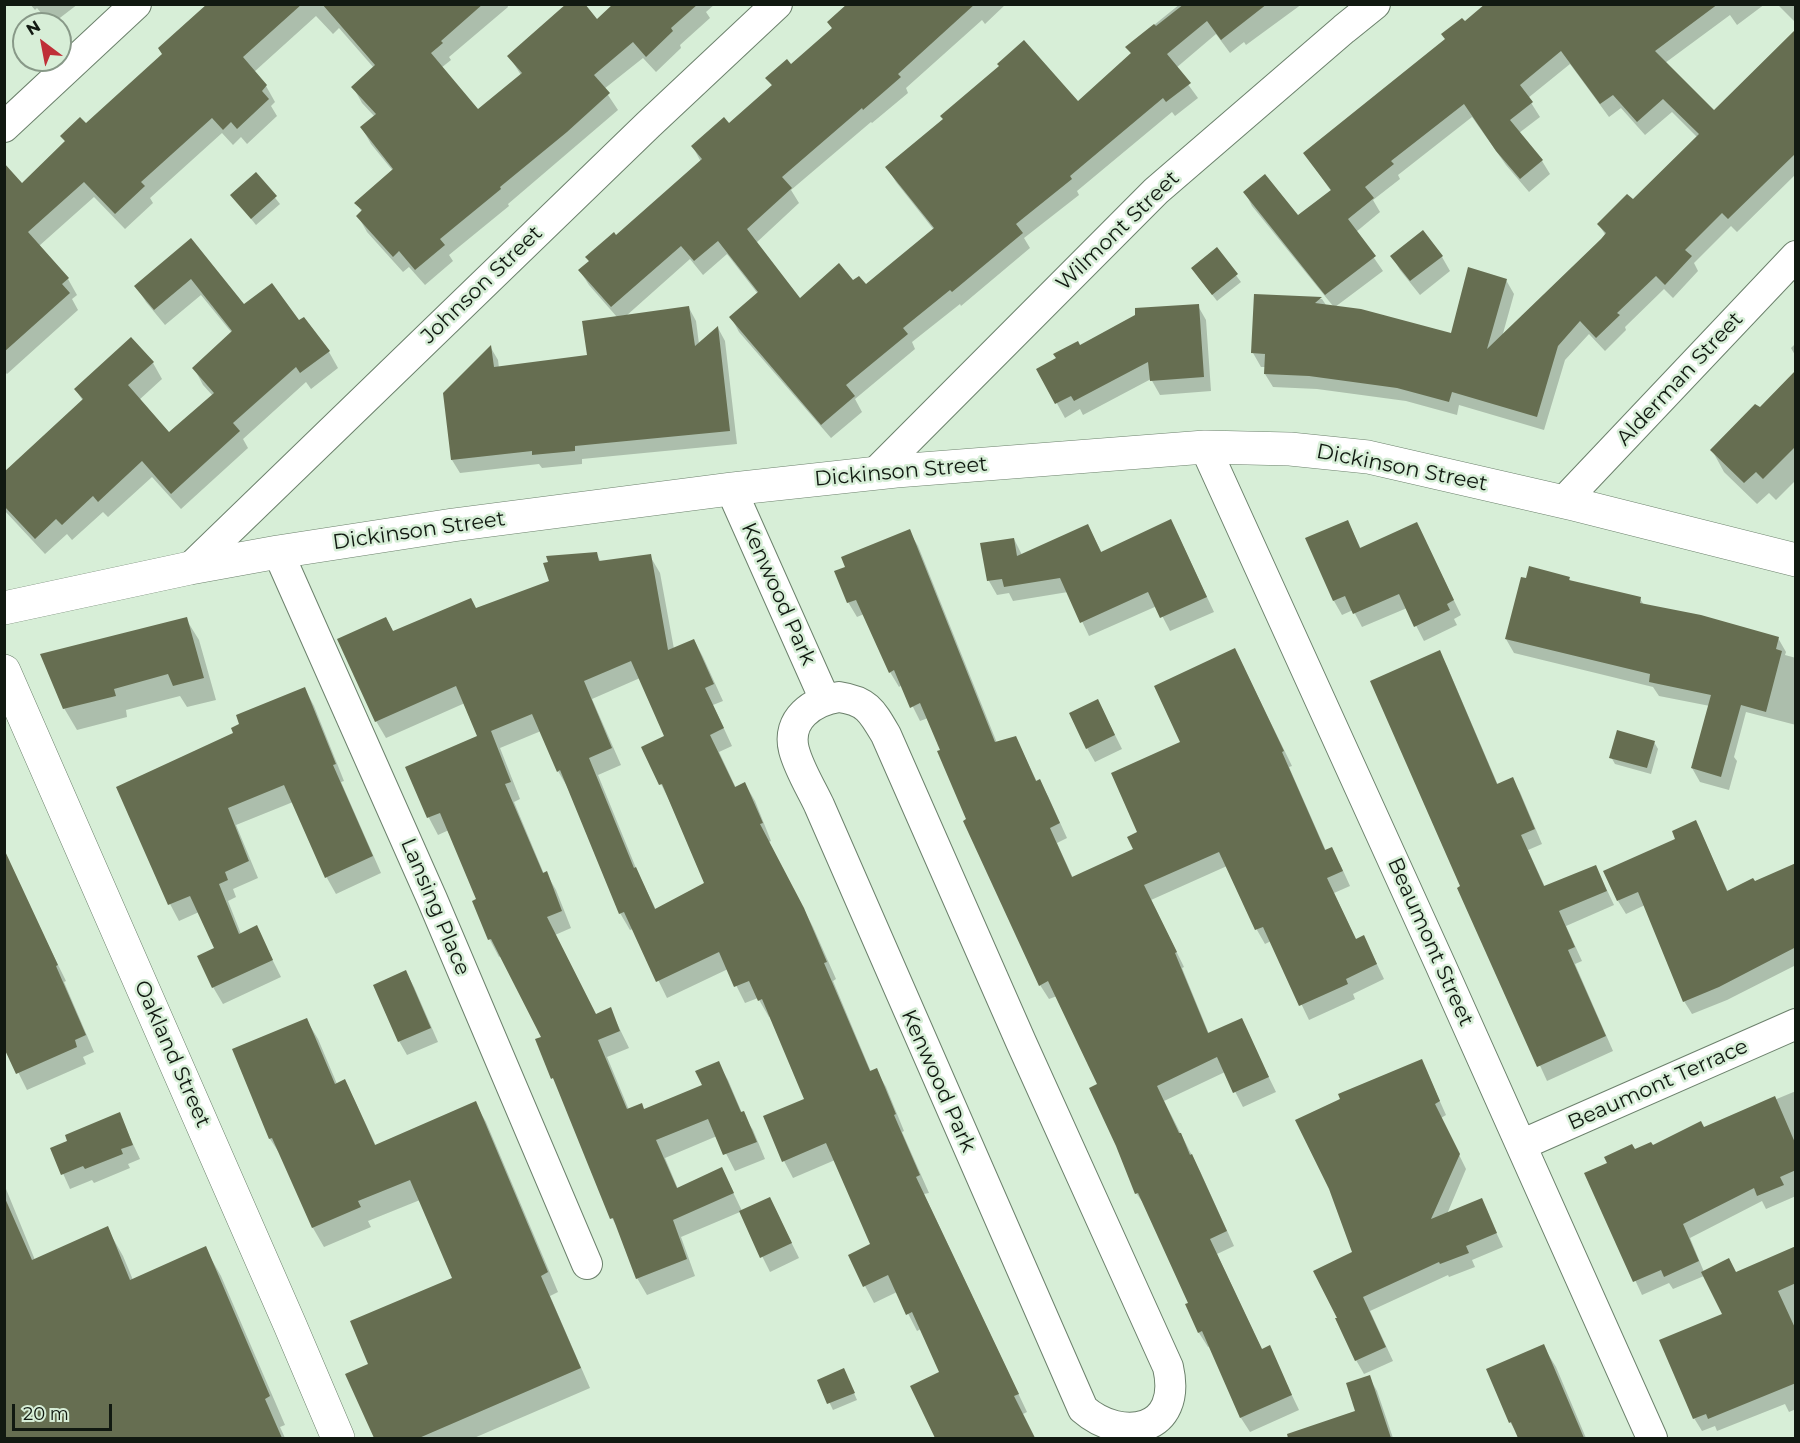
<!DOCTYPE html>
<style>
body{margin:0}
#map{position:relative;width:1800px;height:1443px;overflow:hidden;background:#d7eed7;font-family:Montserrat,sans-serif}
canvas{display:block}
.frame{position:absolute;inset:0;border:6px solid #111911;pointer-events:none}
.north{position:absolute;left:12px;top:12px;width:60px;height:60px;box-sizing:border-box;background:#d7eed7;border:2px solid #898;border-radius:50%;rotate:328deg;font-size:16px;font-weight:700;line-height:24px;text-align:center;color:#111911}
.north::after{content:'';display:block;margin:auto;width:21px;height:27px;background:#bf2f38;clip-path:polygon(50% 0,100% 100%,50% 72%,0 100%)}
.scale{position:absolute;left:12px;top:1404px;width:100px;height:27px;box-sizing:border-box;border:3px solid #111911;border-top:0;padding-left:8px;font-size:18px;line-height:21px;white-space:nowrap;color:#111911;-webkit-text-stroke:4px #d7eed7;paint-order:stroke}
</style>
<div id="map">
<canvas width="1800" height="1443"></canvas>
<div class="frame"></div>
<div class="north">N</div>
<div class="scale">20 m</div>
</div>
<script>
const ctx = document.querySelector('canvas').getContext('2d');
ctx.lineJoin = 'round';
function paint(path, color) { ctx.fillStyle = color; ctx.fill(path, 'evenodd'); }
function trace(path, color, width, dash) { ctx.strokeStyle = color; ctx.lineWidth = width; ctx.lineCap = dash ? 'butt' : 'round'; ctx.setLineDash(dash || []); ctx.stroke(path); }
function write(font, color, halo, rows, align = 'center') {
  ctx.font = font + ' Montserrat,sans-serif'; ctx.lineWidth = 5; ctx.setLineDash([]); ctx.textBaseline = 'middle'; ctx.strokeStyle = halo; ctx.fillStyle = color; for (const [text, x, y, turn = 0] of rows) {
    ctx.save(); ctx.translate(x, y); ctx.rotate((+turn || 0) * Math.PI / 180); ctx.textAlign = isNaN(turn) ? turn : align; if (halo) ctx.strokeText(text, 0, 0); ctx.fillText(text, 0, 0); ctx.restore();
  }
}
const shadow = new Path2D(`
 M30 4H78L52 24H50L37 8 35 10Z
 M218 4H507L508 7 449 57 451 60 441 68 478 111 521 75 509 56 597 21 615 4H715L706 12 710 18 680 45 681 48 656 72 643 58 604 89 618 110 508 204 509 206 449 255 453 261 425 285 409 267 403 272 367 232 358 216 362 212 356 203 393 171 371 144 362 128 375 117 362 103 353 87 374 68 339 28 333 34 316 16 254 72 266 86 275 102 271 106 277 116 247 144 241 137 233 145 222 133 150 198 153 203 125 229 94 197 39 246 68 279 77 295 72 299 78 310 7 374 4 371V187L22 185 66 143 62 136 86 126Z
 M848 4H1006L985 24 982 20 906 88 908 93 872 123 871 122 791 190 799 203 756 243 800 300 853 282 865 286 934 230 896 182 887 167 1078 103 1132 55 1127 47 1180 4H1302L1246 45 1244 42 1230 53 1216 34 1176 68 1198 98 1175 116 1172 112 1077 191 1079 195 1024 238 1030 248 961 306 960 304 912 342 915 349 855 399 862 412 831 438 739 332 731 317 758 294 727 254 703 275 690 259 626 316 689 308 696 321 699 344 718 328 725 341 737 444 582 459V464L542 468 539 464 460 473 452 460 445 393 491 348 498 360 499 368 589 357 617 317 589 285 580 271 590 263 587 258 616 237 701 162 693 147 728 125 773 87 767 78 791 66 833 30 829 23Z
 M1535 4H1765L1737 25 1730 15 1665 63 1714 112 1796 31V174L1737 232 1731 226 1694 263 1698 271 1673 298 1664 289 1625 327 1626 330 1605 351 1589 334 1565 360 1544 430 1459 405 1457 415 1406 401 1317 389 1273 387 1265 374V367H1261L1253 353 1256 296 1322 299 1326 305 1333 306 1252 206 1245 192 1298 217 1331 191 1305 153 1465 24ZM1570 64 1609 117 1621 108 1645 135 1672 112 1698 138 1633 202 1599 225 1606 236 1502 337 1514 294 1506 280 1452 334 1335 307 1383 271 1356 232 1380 212 1373 200 1400 179 1398 175 1472 117 1506 165 1529 192 1550 174 1542 161 1519 133 1540 117 1528 98Z
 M1777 4H1796V23Z
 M256 174 280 204 256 225 232 195Z
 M191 240 244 306 299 322 329 352 338 368 311 389 306 382 243 439 248 448 181 509 152 477 108 517 103 512 72 540 67 534 45 554 4 510V474L83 401 76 390 153 363 162 379 139 400 169 434 213 396 203 385 194 368 232 333 201 295 165 325 146 302 136 286Z
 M1216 249 1241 282 1217 301 1197 275Z
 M1392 256 1442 257 1450 271 1420 295 1400 270Z
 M1198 306 1206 320 1211 391 1160 395 1151 379 1083 415 1080 409 1065 418 1038 369 1080 347Z
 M1796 343V357L1791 348Z
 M1796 373V480L1776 500 1769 493 1757 504 1724 472 1712 450 1760 409Z
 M1348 522 1361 549 1417 524 1461 615 1454 619 1457 625 1424 641 1407 608 1362 627 1353 610 1342 615 1334 601 1307 539Z
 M1088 526 1102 553 1178 535 1214 612 1170 631 1157 606 1089 636 1068 592 1013 601 1009 593 997 595 989 581 982 544 1014 539 1022 555Z
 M909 531 918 546 997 743 1016 738 1037 782 1039 781 1048 796 1067 838 1057 843 1073 878 1135 850 1139 833 1182 743 1235 650 1292 766 1289 767 1326 851 1340 864 1350 886 1334 893 1356 940 1364 937 1384 979 1353 994 1355 999 1309 1020 1271 941 1265 944 1257 930 1227 866 1151 900 1184 967 1182 968 1209 1034 1241 1020 1276 1092 1243 1107 1225 1072 1164 1101 1200 1171 1234 1246 1217 1254 1262 1350 1269 1347 1299 1410 1250 1432 1241 1418 1210 1346 1208 1347 1199 1333 1187 1305 1190 1304 1146 1207 1136 1193 1099 1085 1057 996 1049 999 1040 985 968 820 928 718 920 721 902 685 899 687 890 672 864 614 857 617 848 602 847 568Z
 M596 554 601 562 650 556 660 573 674 649 694 640 703 657 723 701 713 705 732 746 719 752 736 788 745 784 755 801 771 841 769 842 813 927 836 979 833 981 871 1072 876 1070 886 1087 904 1131 902 1132 929 1193 924 1194 1027 1412 1023 1414 1035 1438H938L932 1428 941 1372 921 1329 917 1331 897 1292 874 1303 865 1286 872 1245 835 1160 793 1178 784 1161 806 1099 771 1016 769 1017 758 998 745 1003 728 969 667 998 633 929 630 930 620 913 568 788 558 771 541 731 500 748 520 799 514 802 544 874 546 873 556 890 571 928 555 935 596 1015 610 1009 629 1048 607 1057 629 1110H644L704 1086 718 1063 728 1080 742 1113 753 1130 765 1159 735 1171 717 1136 665 1158 678 1189 722 1169 742 1211 770 1199 799 1258 770 1272 740 1212 681 1237 695 1276 647 1295 637 1278 620 1232 612 1218 560 1091 553 1078 543 1037 501 956 499 957 490 940 474 901 478 900 449 830 438 835 429 818 407 768 479 737 465 703 386 738 376 721 386 618 394 633 476 609 551 582ZM640 678 666 737 643 748 670 802 706 884 656 910 638 873 598 775 621 765 592 699Z
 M1569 578 1571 582 1640 599 1644 605 1778 638 1786 652 1785 655 1796 658V725L1746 712 1734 757 1737 761 1729 790 1700 782 1692 768 1710 706 1659 696 1653 687 1514 653 1506 639Z
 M186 619 199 640 216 700 187 707 180 696 126 710 127 717 77 730 64 708Z
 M1439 652 1447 666 1498 785 1512 779 1520 792 1542 844 1528 850 1545 887 1596 867 1614 905 1566 926 1582 961 1575 964 1613 1051 1547 1081 1459 888 1462 887Z
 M305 689 314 706 344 781 341 782 381 873 336 894 327 878 293 802 236 825 258 878 233 889 236 897 228 901 241 934 256 927 281 977 223 1004 213 987 216 949 199 912 179 921 170 904 235 734Z
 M1098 701 1122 749 1095 762 1087 748Z
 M1654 742 1658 749 1651 774 1615 764 1611 757Z
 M1696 822 1728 892 1796 865V965L1727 1000 1692 1014 1684 1001 1645 905 1626 914 1618 901Z
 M21 890 66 981 64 982 94 1052 83 1057 86 1064 27 1090 4 1044Z
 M406 972 414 987 438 1042 407 1055 399 1041Z
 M306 1019 318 1039 337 1084 344 1081 355 1101 376 1146 475 1103 486 1122 558 1292 550 1296 590 1388 474 1438H376L347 1374 370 1364 454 1279 420 1200 368 1221 371 1227 324 1247 313 1228 282 1157 270 1139Z
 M1422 1061 1446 1115 1441 1118 1466 1169 1447 1214 1481 1200 1503 1247 1472 1260 1475 1267 1449 1277 1448 1275 1370 1311 1393 1361 1364 1374 1356 1360 1354 1253Z
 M1796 1091V1196L1766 1209 1762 1201 1690 1238 1704 1272 1736 1274 1796 1247V1409L1789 1412 1785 1404 1717 1431 1715 1426 1702 1431 1694 1418 1724 1315 1704 1276 1673 1289 1669 1283 1642 1295 1586 1174 1635 1151 1652 1147 1704 1129Z
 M119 1114 140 1159 128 1164 130 1168 94 1183 92 1180 70 1189 52 1149Z
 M4 1184 35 1260 107 1228 123 1256 133 1280 205 1248 221 1276 285 1425 280 1427 285 1438H4Z
 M1543 1346 1556 1367 1586 1438H1520L1510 1422 1488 1370Z
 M847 1377 857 1400 833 1410 819 1381Z
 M1369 1377 1377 1391 1393 1438H1303L1301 1430 1357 1412Z`);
const building = new Path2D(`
 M207 4H302L243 57 267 85 262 91 269 99 237 129 231 122 223 130 212 118 141 182 145 186 115 214 84 182 28 232 69 278 62 284 70 293 4 352V163L22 183 65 141 60 136 80 117 86 123 162 54 158 48Z
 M322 4H483L441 41 443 43 431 53 478 109 522 73 507 56 566 4H585L597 19 613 4H698L671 28 673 31 646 57 633 42 594 75 610 93 567 132 500 187 501 189 440 239 445 245 415 270 399 251 393 257 356 216 362 210 354 203 393 169 360 127 376 114 351 87 375 65Z
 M847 4H975L898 74 901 77 863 110 862 108 782 177 792 188 747 229 800 298 839 263 853 280 859 276 866 284 934 228 885 167 943 119 940 116 999 66 997 64 1024 40 1078 101 1131 53 1125 47 1154 24 1156 26 1184 4H1267L1221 40 1207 21 1167 54 1191 83 1166 102 1163 98 1070 176 1072 179 1016 224 1023 233 952 292 950 290 903 328 908 334 846 385 855 396 821 425 729 317 758 292 718 241 694 261 681 246 611 307 578 270 589 261 585 257 614 232 616 235 702 159 691 146 724 117 729 123 772 85 765 78 787 59 791 64 832 28 827 22Z
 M1485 4H1718L1655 51 1714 110 1796 29V153L1728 219 1722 213 1685 250 1692 256 1665 285 1656 276 1617 313 1620 315 1596 338 1580 321 1558 346 1537 417 1452 392 1449 402 1397 388 1309 376 1264 374 1265 354 1251 353 1254 294 1322 297 1315 303 1361 309 1451 333 1468 267 1507 279 1487 349 1601 239 1606 233 1597 224 1627 194 1633 199 1699 134 1663 99 1637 122 1613 95 1600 104 1561 51 1520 85 1533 102 1510 120 1543 160 1520 179 1496 151 1464 104 1391 161 1394 164 1365 187 1374 198 1348 219 1376 256 1325 295 1243 192 1265 174 1298 215 1331 190 1303 153 1445 39 1441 34 1462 18 1465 21Z
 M256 172 277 196 251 219 230 195Z
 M1423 230 1443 256 1410 281 1390 256Z
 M191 238 244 304 272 283 299 320 304 317 330 351 300 373 296 367 233 423 240 431 171 494 142 461 98 502 93 496 62 525 56 519 35 539 4 506V472L83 399 74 389 131 337 154 362 128 385 169 432 214 393 192 368 232 331 191 279 154 310 134 286Z
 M1217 247 1238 274 1212 295 1191 268Z
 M1199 304 1204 377 1150 381 1148 362 1074 401 1071 396 1055 404 1036 369 1056 358 1053 354 1078 341 1080 345 1135 315V308Z
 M689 306 695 346 718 326 730 431 575 446V451L532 455V451L451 460 443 393 491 345 494 367 587 355 582 321Z
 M1796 370V446L1763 479 1756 472 1744 483 1710 450 1755 404 1760 407Z
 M1171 519 1207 597 1160 618 1148 592 1080 623 1060 578 1004 587 1002 579 987 581 980 543 1014 538 1017 556 1088 524 1101 552Z
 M1348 520 1360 548 1417 522 1454 600 1447 604 1450 610 1414 627 1399 594 1353 614 1345 596 1333 601 1305 538Z
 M910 529 995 742 1016 736 1036 781 1040 779 1060 823 1050 828 1072 877 1133 849 1127 837 1137 832 1111 773 1180 742 1154 686 1235 648 1284 751 1282 752 1325 850 1332 847 1343 871 1327 878 1356 939 1364 935 1377 964 1346 979 1348 984 1299 1006 1263 927 1255 930 1219 852 1144 885 1177 952 1175 953 1208 1033 1242 1018 1269 1077 1233 1093 1217 1057 1157 1086 1179 1133H1181L1190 1155 1192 1154 1227 1231 1210 1239 1262 1349 1270 1345 1292 1395 1240 1418 1202 1331 1198 1333 1185 1304 1188 1303 1138 1193 1135 1194 1116 1146 1089 1088 1097 1084 1048 981 1039 986 963 821 966 819 937 751 940 750 920 703 910 708 894 670 889 673 856 600 847 603 834 571 845 567 841 557Z
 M597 552 599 561 651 554 668 650 694 639 714 684 705 688 724 728 710 735 735 787 745 782 763 823 760 824 804 908 827 962 824 963 870 1071 877 1068 896 1114 894 1115 920 1175 916 1177 1019 1394 1014 1396 1035 1438H935L910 1386 939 1372 912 1312 906 1315 888 1275 863 1287 848 1255 870 1244 826 1143 782 1162 763 1116 804 1099 762 999 758 1001 749 981 734 987 719 952 656 982 624 912 619 914 560 770 557 772 532 714 491 731 511 782 505 784 543 873 547 871 562 911 547 917 596 1014 611 1007 620 1031 598 1040 627 1109 642 1103 644 1109 702 1085 695 1071 719 1061 741 1112 744 1111 757 1142 723 1155 708 1119 656 1140 677 1188 722 1167 734 1193 673 1220 687 1259 636 1279 613 1218 610 1219 553 1078 551 1079 535 1039 541 1037 491 939 488 940 472 901 476 899 440 813 427 818 405 767 477 736 456 686 375 722 337 639 386 617 393 631 471 598 476 608 549 581 543 563 548 562 546 556ZM631 661 664 736 641 747 659 785 662 784 704 883 655 909 636 867 634 868 589 758 612 748 584 681Z
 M1529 566 1570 577 1569 580 1641 597 1640 603 1701 615 1779 637 1776 649 1782 651 1766 712 1741 705 1721 777 1691 768 1711 695 1649 682 1650 674 1505 639 1521 577 1526 578Z
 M187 617 204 678 173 686 168 674 114 689 116 696 63 709 40 654Z
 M1440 650 1497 784 1513 777 1535 829 1521 835 1544 886 1596 865 1607 891 1559 911 1575 947 1568 950 1606 1036 1537 1067 1457 888 1460 886 1370 681Z
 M305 687 336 764 333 765 373 856 325 878 284 785 228 808 249 861 225 872 228 880 219 884 239 934 257 925 273 960 212 988 197 956 214 948 190 896 168 905 116 787 233 733 231 728 239 724 236 715Z
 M1098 699 1115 735 1086 749 1069 713Z
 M1617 730 1655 741 1647 768 1609 758Z
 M1696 820 1727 891 1753 878 1755 881 1796 863V947L1719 987 1683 1002 1638 892 1617 901 1603 871 1675 839 1672 831Z
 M4 849 58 965 56 966 86 1035 75 1040 77 1047 16 1074 4 1048Z
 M406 970 431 1028 398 1042 373 985Z
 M307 1018 335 1084 345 1079 375 1145 476 1101 548 1272 541 1276 581 1368 419 1438H374L345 1374 368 1364 350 1321 452 1278 410 1180 358 1201 361 1207 312 1228 272 1138 269 1139 232 1049Z
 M1422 1059 1440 1101 1435 1104 1460 1154 1431 1219 1482 1198 1497 1233 1466 1246 1469 1253 1440 1264 1439 1262 1363 1297 1386 1347 1355 1361 1335 1318H1337L1313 1271 1352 1252 1329 1189 1295 1120 1340 1099 1338 1094Z
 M1775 1096 1796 1145V1170L1780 1177 1784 1185 1757 1196 1754 1188 1683 1224 1699 1261 1664 1277 1661 1270 1633 1282 1584 1173 1607 1163 1604 1157 1632 1144 1635 1149 1651 1142 1653 1145 1701 1121 1704 1127Z
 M120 1112 133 1145 121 1149 123 1154 85 1169 83 1166 61 1175 50 1148 67 1141 65 1135Z
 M4 1196 32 1260 108 1226 130 1280 206 1246 270 1396 265 1399 282 1438H4Z
 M770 1197 792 1243 760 1258 739 1211Z
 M1796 1246V1283L1778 1291 1796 1330V1383L1708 1419 1706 1414 1693 1419 1659 1340 1722 1314 1701 1272 1729 1258 1736 1272Z
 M1544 1344 1584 1438H1518L1511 1422 1509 1423 1486 1369Z
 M844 1368 855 1393 827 1404 817 1380Z
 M1370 1375 1391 1438H1288L1287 1434 1355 1411 1346 1383Z`);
const street = new Path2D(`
 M4 127 136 4
 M1205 447 1440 964 1652 1438
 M875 473 1156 191 1344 29 1375 4
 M731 489 825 700
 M1564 501 1796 256
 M278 552 432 899 587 1264
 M190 568 648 125 777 4
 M839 697C867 701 872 711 886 735L1021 1042 1168 1367C1183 1432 1122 1443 1083 1409L819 805C811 788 799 769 794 750 786 719 813 701 839 697Z
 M1521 1145 1796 1024`);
const secondary = new Path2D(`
 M4 608 190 568 278 552 453 525 731 489 896 471 1205 447 1290 449 1368 457 1573 504 1796 560
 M4 671 290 1325 338 1438`);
const streetNames = [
 ["Wilmont Street",1118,231,-44],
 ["Johnson Street",482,285,-44],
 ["Alderman Street",1680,379,-47],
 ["Dickinson Street",1402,468,11],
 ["Dickinson Street",901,472,-5],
 ["Dickinson Street",419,531,-8],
 ["Kenwood Park",778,594,66],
 ["Lansing Place",435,907,67],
 ["Beaumont Street",1430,942,66],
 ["Oakland Street",172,1054,66],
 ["Kenwood Park",938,1081,66],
 ["Beaumont Terrace",1658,1085,-24]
];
paint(shadow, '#0003');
paint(building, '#666e51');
trace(street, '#6c816c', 32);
trace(secondary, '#6c816c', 34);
trace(street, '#fff', 30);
trace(secondary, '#fff', 33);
write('21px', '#111911', '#d7eed7', streetNames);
</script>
